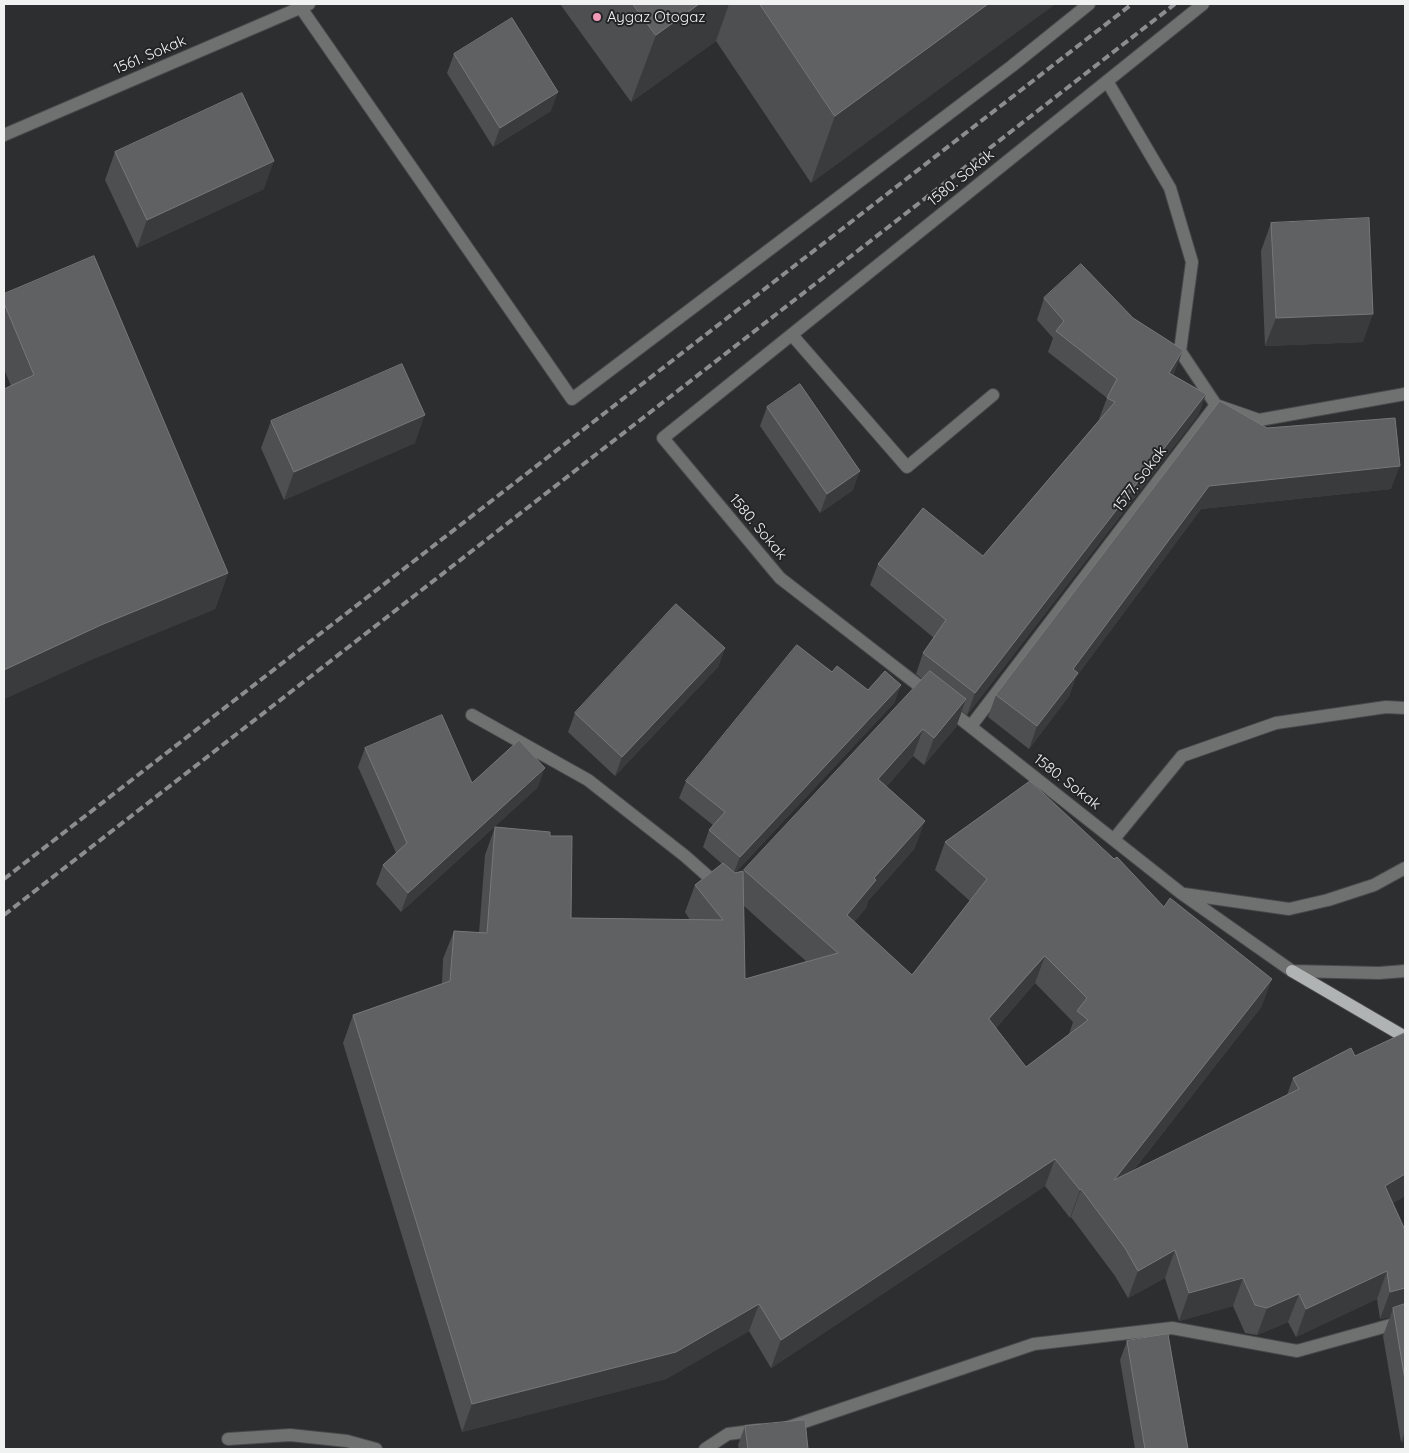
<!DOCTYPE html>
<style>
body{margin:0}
#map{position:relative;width:1409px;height:1453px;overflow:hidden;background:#2c2e2f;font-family:Quicksand,sans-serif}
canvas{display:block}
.frame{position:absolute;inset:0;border:5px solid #f0f2f2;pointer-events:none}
</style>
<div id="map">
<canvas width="1409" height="1453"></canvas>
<div class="frame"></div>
</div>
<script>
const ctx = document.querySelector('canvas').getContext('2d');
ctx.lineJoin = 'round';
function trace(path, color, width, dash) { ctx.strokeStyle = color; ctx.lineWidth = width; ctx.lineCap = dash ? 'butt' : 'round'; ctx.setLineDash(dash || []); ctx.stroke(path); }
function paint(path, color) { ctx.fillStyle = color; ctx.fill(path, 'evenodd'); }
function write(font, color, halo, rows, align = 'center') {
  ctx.font = font + ' Quicksand,sans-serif'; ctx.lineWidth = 4; ctx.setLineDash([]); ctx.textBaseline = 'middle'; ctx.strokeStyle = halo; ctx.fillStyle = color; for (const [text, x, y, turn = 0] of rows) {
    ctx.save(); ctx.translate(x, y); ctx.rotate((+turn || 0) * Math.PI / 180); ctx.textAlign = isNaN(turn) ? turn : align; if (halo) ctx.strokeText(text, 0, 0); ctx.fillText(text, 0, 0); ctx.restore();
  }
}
const service = new Path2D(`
 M1114 839 1182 756 1276 723 1386 707 1405 708
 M789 1427 1034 1344 1172 1328 1297 1351 1405 1321
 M228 1439 290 1435 347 1441 376 1449
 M705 1449 728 1434 759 1430`);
const minor = new Path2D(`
 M301 8 572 399 1012 66 1089 4
 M1107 81 1170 188 1192 262 1180 351 1216 405
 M4 135 309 4
 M792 335 907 467 993 395
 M931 695 780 578 663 438 1203 4
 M947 708 1181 893 1292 971 1379 973 1405 971
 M472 715 588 780 685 856 720 887
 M971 726 1216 405 1259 420 1405 394
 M1184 894 1289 909 1328 900 1374 885 1405 868`);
const primary = new Path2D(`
 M1292 971 1405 1037`);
const rail = new Path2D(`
 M4 879 1132 4
 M4 915 1175 4`);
const wall = new Path2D(`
 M560 4H1055L811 183 716 41 631 102Z
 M454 54 551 111 493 147 447 73Z
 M115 152 264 189 137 248 105 180Z
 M1271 223 1363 342 1265 346 1261 251Z
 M4 294 228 573 215 609 88 661 4 699V389L11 386 4 369Z
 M1044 298 1175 371 1173 375 1206 394 1198 415 967 715 962 711 956 727 924 765 913 756 886 787 915 848 868 901 866 908 854 922 912 975 970 901 935 870 945 842 1164 907 1262 1006 1133 1171 1287 1095 1293 1078 1405 1196 1393 1203 1405 1230V1441L1401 1442 1383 1336 1390 1317 1380 1319 1377 1299 1296 1337 1288 1322 1257 1335 1245 1333 1233 1306 1179 1321 1165 1278 1128 1298 1115 1276 1071 1217 1070 1218 1045 1186 771 1368 749 1331 666 1379 462 1432 343 1043 353 1015 442 984 443 959 454 931 479 933 485 855 495 827 550 836 571 918 690 920 685 912 695 885 722 864 703 847 709 830 713 825 679 798 686 781 832 672 868 690 901 685 894 703 735 873 743 872 744 870 922 679 916 674 923 653 934 638 870 585 878 564 983 556 1100 419H1099L1107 398 1048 352 1053 338 1037 320ZM744 906 774 933 806 961 745 979ZM1035 983 1073 1022 1069 1034 1026 1067 996 1028Z
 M767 407 853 490 820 513 760 426Z
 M271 421 415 443 284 500 261 448Z
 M1267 428 1391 489 1201 509 1076 677 1069 696 1029 749 988 717 996 695Z
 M725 648 718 667 615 776 568 732 575 713Z
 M365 748 472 783 538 787 401 912 376 884 383 865 396 853 358 767Z
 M1127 1341 1188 1449H1135L1120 1360Z
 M745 1426 808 1449H739L738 1445Z`);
const shadedWall = new Path2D(`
 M699 4H729L716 41 631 102 656 35Z
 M988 4H1055L811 183 835 116Z
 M558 92 551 111 493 147 500 128Z
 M274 161 264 189 137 248 147 220Z
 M1373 314 1363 342 1265 346 1276 318Z
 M1183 350 1175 371 1161 394 1169 373Z
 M1206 394 1198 415 967 715 975 693Z
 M425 415 415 443 284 500 294 472Z
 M1400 466 1391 489 1201 509 1076 677 1069 696 1029 749 1037 726 1073 669 1209 486Z
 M860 471 853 490 820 513 827 494Z
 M228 573 215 609 88 661 4 699V670L101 625Z
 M725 648 718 667 615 776 622 757Z
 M901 685 894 703 733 875 740 857Z
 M966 699 956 727 924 765 934 738Z
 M923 729 913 756 868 807 878 779Z
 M545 768 538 787 401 912 408 893Z
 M925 821 915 848 868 901 866 908 836 942 847 915 874 878Z
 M1045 956 1035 983 979 1047 989 1019Z
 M1272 979 1262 1006 1104 1208 1114 1180Z
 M1055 1159 1045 1186 771 1368 781 1340Z
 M1405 1174V1196L1375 1214 1385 1186Z
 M1081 1189 1071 1217 1070 1218 1080 1190Z
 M1175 1250 1165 1278 1128 1298 1138 1271Z
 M1387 1271 1377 1299 1296 1337 1306 1309Z
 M1243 1278 1233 1306 1179 1321 1189 1293Z
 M1405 1288V1308H1393L1390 1317 1380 1319 1390 1292Z
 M1299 1294 1288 1322 1257 1335 1267 1308Z
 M759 1304 749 1331 666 1379 462 1432 472 1404Z
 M1405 1431V1441L1401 1442Z`);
const building = new Path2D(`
 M633 4H699L656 35Z
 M760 4H988L835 116Z
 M512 18 558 92 500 128 454 54Z
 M242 93 274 161 147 220 115 152Z
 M1369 218 1373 314 1276 318 1271 223Z
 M94 256 228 573 101 625 4 670V389L34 375 4 303V294Z
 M1081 264 1133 318 1183 350 1169 373 1206 394 975 693 923 653 946 620 878 564 923 508 983 556 1115 402 1107 398 1117 379 1056 331 1064 321 1044 298Z
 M402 364 425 415 294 472 271 421Z
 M800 384 860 471 827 494 767 407Z
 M1220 401 1267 428 1395 418 1400 466 1209 486 1073 669 1078 673 1037 726 996 695Z
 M676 604 725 648 622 757 575 713Z
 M797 645 832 672 837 666 868 690 885 671 901 685 740 857 709 830 725 812 686 781Z
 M930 671 966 699 934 738 923 729 878 779 925 821 874 878 876 880 847 915 912 975 987 879 945 842 1030 781 1114 859 1117 857 1164 907 1170 898 1272 979 1114 1180 1299 1089 1293 1078 1351 1048 1355 1056 1404 1033 1405 1036V1174L1385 1186 1405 1230V1288L1390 1292 1387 1271 1306 1309 1299 1294 1267 1308 1255 1305 1243 1278 1189 1293 1175 1250 1138 1271 1125 1248 1081 1189 1080 1190 1055 1159 781 1340 759 1304 676 1352 472 1404 353 1015 450 981 454 931 487 933 495 827 550 832V836H572L571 918 723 920 695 885 723 863 735 873 743 871 745 979 838 953 744 870ZM1045 956 1087 998 1077 1011 1088 1020 1026 1067 989 1019Z
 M442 715 472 783 519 740 545 768 408 893 383 865 407 843 365 748Z
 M1405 1304V1380L1393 1308Z
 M1168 1334 1188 1449H1145L1127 1341Z
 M805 1420 808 1449H748L745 1426Z`);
const markers = [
 [597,17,5,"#f09ab7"]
];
const poiNames = [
 ["Aygaz Otogaz",607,17]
];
const streetNames = [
 ["1561. Sokak",150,55,-23],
 ["1580. Sokak",961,178,-39],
 ["1577. Sokak",1140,479,-53],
 ["1580. Sokak",758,527,50],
 ["1580. Sokak",1067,782,38]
];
trace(service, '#47494a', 14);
trace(minor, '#47494a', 14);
trace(primary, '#47494a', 14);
trace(service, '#6f7171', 12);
trace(minor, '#6f7171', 12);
trace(primary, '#b0b3b3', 12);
trace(rail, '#8b8d8e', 4, [8, 4]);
paint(wall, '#4e4f51');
paint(shadedWall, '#393b3c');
paint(building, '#606162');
trace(building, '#767879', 1);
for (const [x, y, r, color] of markers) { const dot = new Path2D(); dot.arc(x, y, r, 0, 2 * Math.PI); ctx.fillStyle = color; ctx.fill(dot); trace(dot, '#222425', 2); }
write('15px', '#f0f2f2', '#222425', poiNames, 'left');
write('15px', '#f0f2f2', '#222425', streetNames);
</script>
